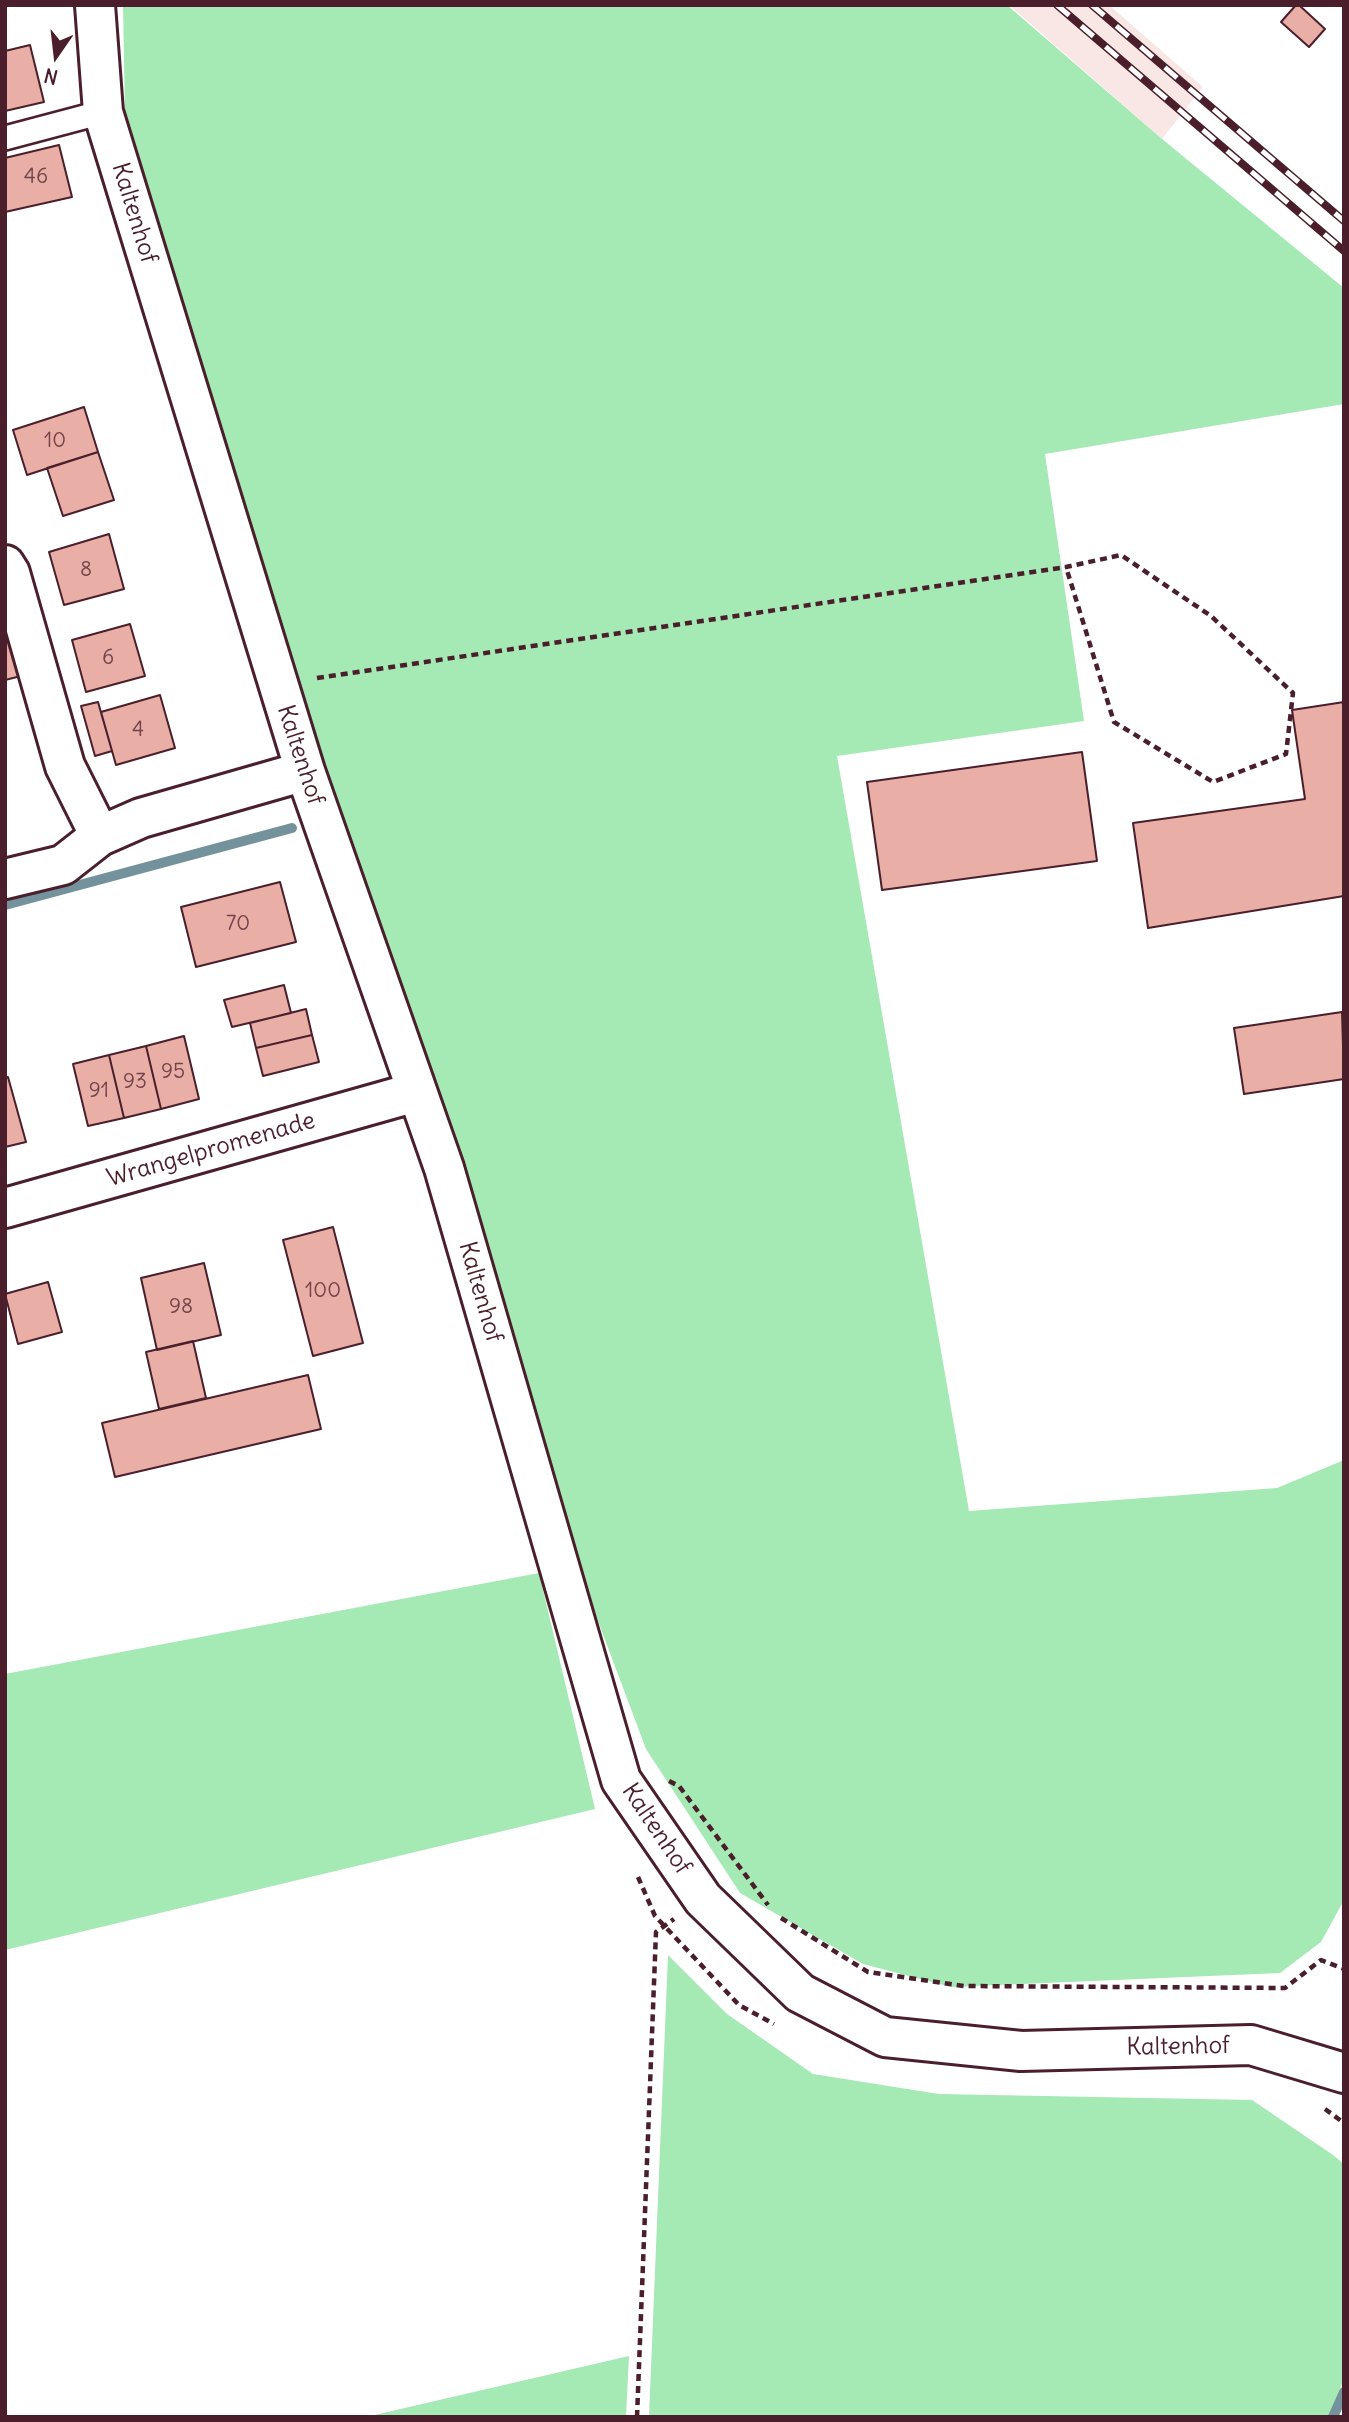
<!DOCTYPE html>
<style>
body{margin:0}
#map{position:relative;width:1349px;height:2422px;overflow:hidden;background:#fff;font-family:Delius,sans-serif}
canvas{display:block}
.frame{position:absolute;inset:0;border:7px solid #4a1f2b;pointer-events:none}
.north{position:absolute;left:21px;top:21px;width:70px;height:70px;-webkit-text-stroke:5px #fff;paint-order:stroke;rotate:194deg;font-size:19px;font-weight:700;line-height:28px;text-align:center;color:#4a1f2b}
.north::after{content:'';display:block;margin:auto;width:24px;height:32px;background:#4a1f2b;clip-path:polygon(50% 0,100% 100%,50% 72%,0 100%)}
</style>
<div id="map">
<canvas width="1349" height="2422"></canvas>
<div class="frame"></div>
<div class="north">N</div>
</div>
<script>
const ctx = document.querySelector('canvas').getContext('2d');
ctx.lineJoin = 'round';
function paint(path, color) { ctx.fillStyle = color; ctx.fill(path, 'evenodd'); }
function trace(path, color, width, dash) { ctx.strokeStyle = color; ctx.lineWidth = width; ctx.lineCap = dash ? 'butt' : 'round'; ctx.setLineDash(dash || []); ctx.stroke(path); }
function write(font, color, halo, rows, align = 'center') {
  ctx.font = font + ' Delius,sans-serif'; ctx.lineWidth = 6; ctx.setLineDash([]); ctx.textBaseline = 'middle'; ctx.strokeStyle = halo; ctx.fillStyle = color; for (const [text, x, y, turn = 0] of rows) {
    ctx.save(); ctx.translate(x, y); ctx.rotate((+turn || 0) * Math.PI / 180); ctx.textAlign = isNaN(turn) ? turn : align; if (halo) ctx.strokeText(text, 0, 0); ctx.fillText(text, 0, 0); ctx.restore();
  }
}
const built = new Path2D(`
 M1009 5H1109L1203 87 1162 139Z`);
const green = new Path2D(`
 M123 5H1007L1162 139 1344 288V404L1045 454 1084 721 837 756 969 1511 1277 1488 1344 1460V1900L1321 1942 1280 1973 951 1987 863 1964 740 1893 646 1749 577 1565 425 1060 287 656 125 114Z
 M539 1573 595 1809 5 1950V1674Z
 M668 1955 727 2014 813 2074 939 2094 1252 2100 1333 2155 1344 2164V2379L1328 2417H649Z
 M629 2356 626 2417H366Z`);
const stream = new Path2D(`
 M5 905 292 828
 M1333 2417 1344 2392`);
const building = new Path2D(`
 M1296 5H1299L1325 29 1309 47 1281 22Z
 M30 45 44 102 5 111V51Z
 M59 145 72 197 5 212V158Z
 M84 407 98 452 27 475 13 430Z
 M98 452 114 500 63 516 47 468Z
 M109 534 124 589 64 605 49 552Z
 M130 624 145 676 86 692 72 640Z
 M9 634 21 676 5 680V635Z
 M160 695 175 748 116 765 101 712Z
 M98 702 112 751 95 756 81 706Z
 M1344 702V896L1148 928 1133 823 1305 799 1292 710Z
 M1082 752 1097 861 882 890 867 782Z
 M280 882 296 942 196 967 181 907Z
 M284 985 291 1013 232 1027 224 1000Z
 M306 1009 312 1035 256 1048 250 1023Z
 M1342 1012 1344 1079 1244 1094 1234 1028Z
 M312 1035 319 1062 263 1076 256 1048Z
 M184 1036 199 1099 161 1109 146 1046Z
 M146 1046 161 1109 124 1118 109 1055Z
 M109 1055 124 1118 88 1126 73 1064Z
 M8 1077 26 1142 5 1147V1078Z
 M333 1227 363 1343 313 1356 283 1240Z
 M204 1263 221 1335 157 1350 141 1278Z
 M48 1282 62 1332 18 1344 5 1294Z
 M193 1341 206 1398 159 1409 146 1352Z
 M308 1375 321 1429 115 1477 102 1423Z`);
const path = new Path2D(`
 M317 678 1066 567 1121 555 1211 616 1293 693 1286 754 1213 782 1114 722 1066 567
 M669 1781 679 1786 768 1905
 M638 1877 655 1916 739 2005 774 2024
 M781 1918 868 1972 964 1986 1285 1988 1321 1960 1344 1969
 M1325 2109 1344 2123
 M637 2417 656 1932 674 1919`);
const lane = new Path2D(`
 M5 138 103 112`);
const street = new Path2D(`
 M95 5 103 112 305 771 444 1168 621 1780 703 1899 800 1993 885 2037 1021 2051 1251 2045 1344 2073
 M5 565 10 573 65 766 100 836
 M5 879 63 865 100 836 141 818 305 771
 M5 1208 416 1092`);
const rail = new Path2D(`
 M1057 5 1344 251
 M1092 5 1344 221`);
const numberNames = [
 ["46",36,177],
 ["10",55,441],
 ["8",86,570],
 ["6",108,658],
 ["4",138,730],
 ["70",238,924],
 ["95",173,1072],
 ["93",135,1082],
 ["91",99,1091],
 ["100",323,1291],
 ["98",181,1307]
];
const streetNames = [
 ["Kaltenhof",134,213,73],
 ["Kaltenhof",300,755,72],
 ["Wrangelpromenade",211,1150,-16],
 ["Kaltenhof",480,1292,74],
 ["Kaltenhof",656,1829,56],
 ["Kaltenhof",1178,2047,-1]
];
paint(built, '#f8e7e5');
paint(green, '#a5e9b4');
trace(stream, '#73929c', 10);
paint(building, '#e9afa7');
trace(building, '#4a1f2b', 2);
trace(lane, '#4a1f2b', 28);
trace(street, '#4a1f2b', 44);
trace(path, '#4a1f2b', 4.5, [7, 5]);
trace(lane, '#fff', 23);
trace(street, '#fff', 38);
trace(rail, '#4a1f2b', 8);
trace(rail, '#fff', 5, [16]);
write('21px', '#72434a', null, numberNames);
write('24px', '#4a1f2b', '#fff', streetNames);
</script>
